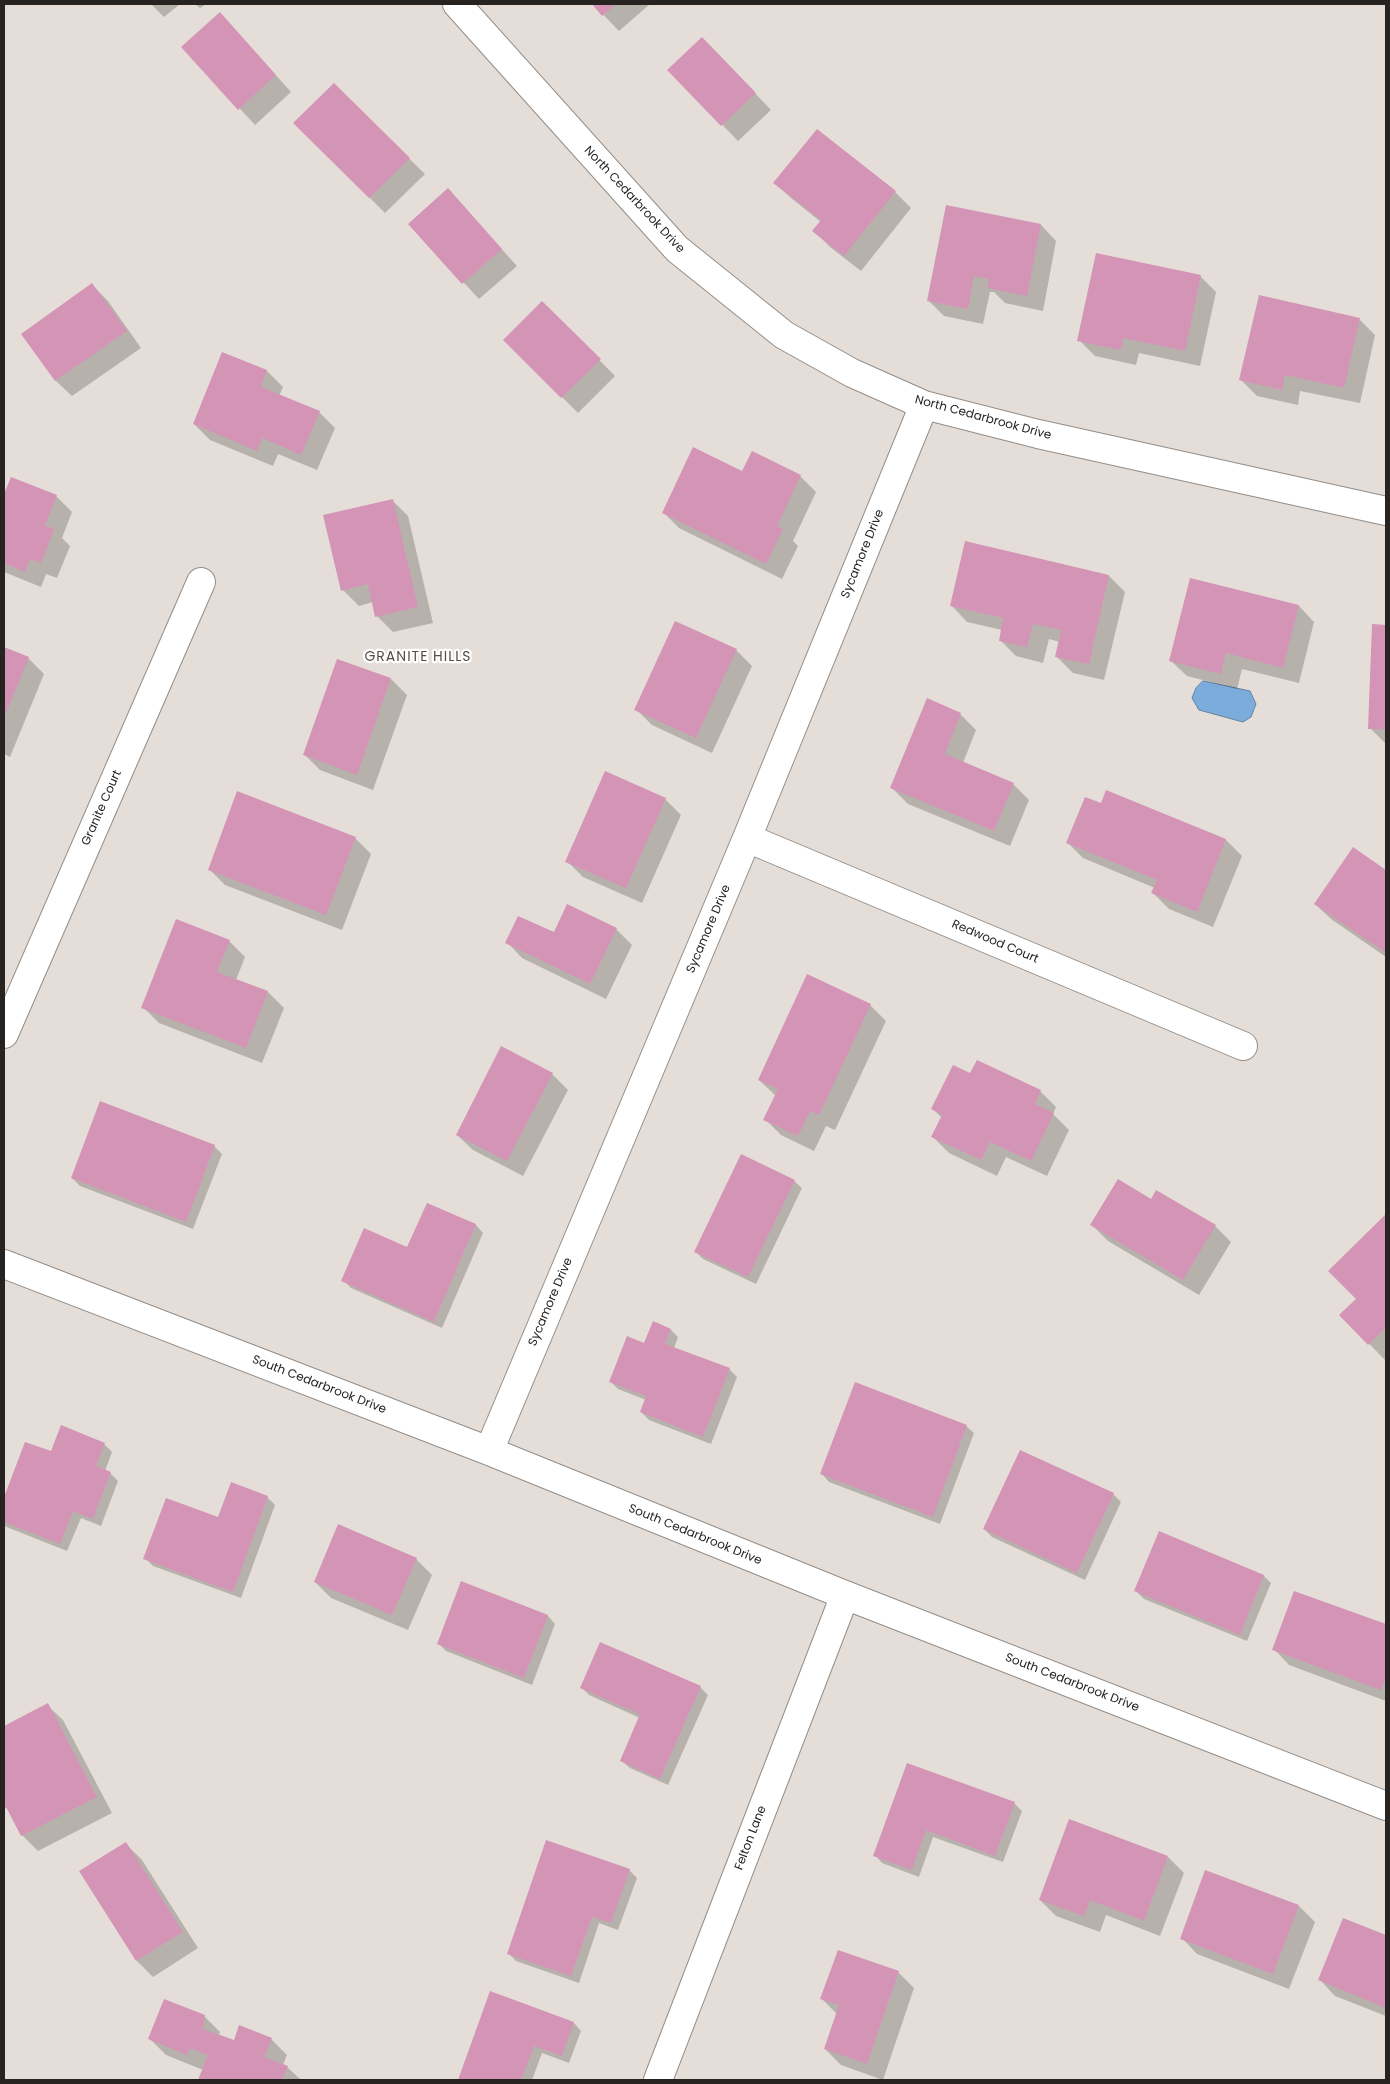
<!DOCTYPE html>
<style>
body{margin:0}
#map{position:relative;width:1390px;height:2084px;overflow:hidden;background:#e5ded8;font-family:Poppins,sans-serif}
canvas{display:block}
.frame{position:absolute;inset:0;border:5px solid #262321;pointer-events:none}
</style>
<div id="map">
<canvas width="1390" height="2084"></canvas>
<div class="frame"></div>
</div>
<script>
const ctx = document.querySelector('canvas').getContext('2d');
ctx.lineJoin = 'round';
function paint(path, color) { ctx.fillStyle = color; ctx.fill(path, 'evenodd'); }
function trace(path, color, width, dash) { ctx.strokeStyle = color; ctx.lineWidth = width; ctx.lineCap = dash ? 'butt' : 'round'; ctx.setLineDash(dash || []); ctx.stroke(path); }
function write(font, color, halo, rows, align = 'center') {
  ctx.font = font + ' Poppins,sans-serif'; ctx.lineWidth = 4.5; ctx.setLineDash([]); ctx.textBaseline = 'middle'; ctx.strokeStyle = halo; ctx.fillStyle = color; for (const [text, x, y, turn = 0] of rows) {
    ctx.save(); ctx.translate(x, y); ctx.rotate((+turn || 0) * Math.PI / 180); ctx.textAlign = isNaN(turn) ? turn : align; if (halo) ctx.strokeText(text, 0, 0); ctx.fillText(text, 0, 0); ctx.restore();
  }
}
const water = new Path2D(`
 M1203 681 1250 691 1256 704 1251 717 1243 722 1199 710 1192 698 1196 688Z`);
const shadow = new Path2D(`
 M151 4H180L164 17Z
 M195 4H206L200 8Z
 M593 4H650L619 31Z
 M235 30 291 92 255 125 183 47Z
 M718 54 771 110 738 141 669 70Z
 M334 85 425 174 385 213 295 123Z
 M817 131 895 192 911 208 861 271 830 247 814 231 821 222 791 198 775 183Z
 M448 190 517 266 479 299 409 224Z
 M1041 225 1056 241 1043 311 1005 303 994 292H990L983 324 944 316 928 300Z
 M1200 276 1216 292 1200 366 1139 353 1136 365 1095 356 1079 340Z
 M92 285 108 301 141 348 72 396 56 381 23 334Z
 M542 302 615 376 578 413 505 340Z
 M1359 319 1375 335 1360 403 1300 391 1298 405 1257 396 1241 380Z
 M223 353 267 371 283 387 279 396 319 412 335 428 317 470 278 454 273 466 210 440 194 424Z
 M752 453 800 476 816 492 793 541 798 546 782 579 679 528 663 512 743 473Z
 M12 478 56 496 72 512 62 538 70 546 57 578 46 574 41 587 4 572V497Z
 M392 500 408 516 433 623 393 632 377 616 373 602 359 606 343 590Z
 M966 543 1109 576 1125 592 1104 680 1073 673 1057 657 1060 642 1049 639 1043 663 1016 656 1000 640 1002 630 967 622 952 606Z
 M1299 606 1314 622 1299 683 1242 669 1237 689 1187 676 1171 661Z
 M1373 626H1386V744L1370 728Z
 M4 648 28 658 44 674 10 757 4 754Z
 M736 650 752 666 712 753 652 725 636 709Z
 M391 679 407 695 373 790 320 770 304 754Z
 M960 714 976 730 963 763 1013 784 1029 800 1010 846 908 804 892 788Z
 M1107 792 1226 840 1242 856 1213 927 1169 909 1153 893 1155 888 1083 858 1067 842 1101 805Z
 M665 799 681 815 642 903 583 877 567 861Z
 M355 838 371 854 342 930 225 885 209 869Z
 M1353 849 1386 871V957L1331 919 1315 904Z
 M616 929 632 945 606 999 522 958 507 942 554 934Z
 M229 941 245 957 236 980 268 992 284 1008 262 1063 159 1023 143 1007Z
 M870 1005 886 1021 835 1130 826 1126 814 1151 781 1135 765 1119 776 1096 759 1080Z
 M552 1074 568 1090 523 1176 473 1150 457 1135Z
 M971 1074 1040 1091 1056 1107 1053 1114 1069 1130 1047 1176 1006 1157 997 1176 949 1153 933 1137 942 1118 933 1109Z
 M214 1146 222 1154 193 1229 80 1186 72 1178Z
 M794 1181 802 1188 756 1284 703 1259 696 1252Z
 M427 1205 476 1225 483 1233 442 1328 351 1288 343 1280 408 1249Z
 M1386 1216V1359L1385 1360 1341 1315 1357 1299 1330 1271Z
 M1092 1225 1215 1226 1231 1242 1199 1295 1108 1241Z
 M671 1330 678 1337 674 1348 729 1369 737 1377 711 1444 649 1420 641 1412 646 1400 618 1389 610 1381 645 1344Z
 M966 1426 974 1433 940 1524 829 1482 822 1474Z
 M26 1443 51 1453 104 1444 112 1452 105 1471 110 1473 118 1481 101 1526 81 1518 67 1551 4 1526V1500Z
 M1113 1494 1121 1502 1085 1580 992 1537 984 1529Z
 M267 1497 275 1505 241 1598 153 1566 145 1558 218 1519Z
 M416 1559 432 1575 408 1630 331 1598 315 1582Z
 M1264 1576 1271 1583 1247 1641 1144 1599 1136 1591Z
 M461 1583 548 1616 555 1624 532 1685 446 1651 438 1643Z
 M1294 1592 1386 1626V1701L1289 1665 1274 1649Z
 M700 1687 708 1695 668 1785 630 1768 622 1761 640 1718 589 1695 582 1688Z
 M47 1705 63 1720 112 1813 38 1851 22 1835 8 1807 4 1809V1727Z
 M907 1764 1014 1803 1022 1811 1003 1862 933 1837 919 1877 882 1863 875 1855Z
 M126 1844 142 1860 198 1948 153 1977 137 1961 81 1872Z
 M1168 1857 1184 1873 1160 1936 1106 1915 1100 1932 1056 1916 1040 1900Z
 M629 1870 637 1878 618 1930 599 1923 579 1983 516 1961 508 1953Z
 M1299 1906 1315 1922 1289 1989 1197 1954 1182 1938Z
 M1344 1919 1386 1936V2016L1335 1996 1320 1980Z
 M839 1952 899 1973 914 1988 883 2080 841 2065 825 2049 837 2014 822 1999Z
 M491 1993 574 2023 581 2031 569 2063 542 2053 532 2080H460Z
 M204 2016 220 2032 219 2036 234 2042 271 2039 287 2055 283 2065 287 2067 301 2080H199L203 2070 166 2055 150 2039Z`);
const building = new Path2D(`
 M592 4H616L602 16Z
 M220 12 276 75 238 110 181 47Z
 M702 37 756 93 721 126 667 70Z
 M334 83 410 158 369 198 293 123Z
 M817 129 896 191 844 256 812 231 821 220 773 183Z
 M448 188 502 249 462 284 408 224Z
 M946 205 1041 224 1027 296 987 288 989 279 974 276 968 309 927 301Z
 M1096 253 1201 275 1185 351 1123 338 1121 350 1077 341Z
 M92 283 127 331 55 381 21 334Z
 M1259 295 1360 318 1344 388 1285 375 1282 390 1239 380Z
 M542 301 601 359 561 398 503 340Z
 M222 352 267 370 261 387 320 411 301 455 262 438 257 451 193 424Z
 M693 447 742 471 752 451 801 475 777 526 783 529 766 564 662 513Z
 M11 477 57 495 45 525 54 529 41 563 30 559 25 572 4 563V494Z
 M393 499 418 607 375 617 368 584 341 591 323 515Z
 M965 541 1109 575 1089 664 1055 657 1061 630 1033 624 1027 647 999 641 1003 618 950 606Z
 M1190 578 1299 605 1283 668 1226 653 1221 674 1169 661Z
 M675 621 737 649 696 738 634 710Z
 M1372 624 1386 625V729H1368Z
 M4 647 29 657 4 718Z
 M337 659 391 678 357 775 303 755Z
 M927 698 961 713 945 754 1014 783 994 831 890 788Z
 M605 771 666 798 626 888 565 862Z
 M1106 790 1226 839 1197 912 1151 893 1157 880 1066 843 1085 797 1101 803Z
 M237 791 356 837 326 915 208 870Z
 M1353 847 1386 870V953L1314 904Z
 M567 904 617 928 590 984 505 943 518 916 554 932Z
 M176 919 230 940 217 972 268 991 246 1048 141 1008Z
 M807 974 871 1004 819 1115 810 1111 798 1136 763 1120 778 1089 758 1080Z
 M501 1046 553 1073 507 1161 456 1135Z
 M977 1060 1041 1090 1035 1104 1054 1113 1031 1161 990 1142 981 1160 931 1137 942 1115 931 1109 953 1065 970 1073Z
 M100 1101 215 1145 186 1222 71 1178Z
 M741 1154 795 1180 748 1277 694 1252Z
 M1118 1179 1151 1199 1156 1190 1216 1225 1183 1280 1090 1225Z
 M427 1203 476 1224 434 1322 341 1281 364 1228 407 1247Z
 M1386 1214V1327L1368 1345 1339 1315 1356 1299 1328 1271Z
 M653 1321 671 1329 665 1344 730 1368 703 1437 640 1412 646 1396 609 1382 627 1336 644 1343Z
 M855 1382 967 1425 933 1517 820 1474Z
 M61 1425 105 1443 96 1466 111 1472 93 1519 73 1511 60 1544 4 1522V1497L25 1442 51 1451Z
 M1020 1450 1114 1493 1077 1573 983 1529Z
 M231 1482 268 1496 233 1592 143 1559 166 1498 218 1517Z
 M338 1524 417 1558 392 1615 314 1582Z
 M1159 1531 1264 1575 1240 1635 1134 1591Z
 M461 1581 548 1615 524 1678 437 1644Z
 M1294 1591 1386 1624V1677L1381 1690 1272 1650Z
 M600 1642 701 1686 660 1779 620 1761 640 1714 580 1688Z
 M48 1703 97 1797 21 1836 4 1803V1726Z
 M907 1763 1015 1802 995 1856 926 1830 912 1870 873 1856Z
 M1069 1819 1168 1856 1144 1921 1090 1900 1084 1916 1039 1900Z
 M546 1840 630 1869 611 1923 592 1917 571 1976 507 1954Z
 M126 1842 183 1932 136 1961 79 1871Z
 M1205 1870 1299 1905 1273 1974 1180 1939Z
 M1343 1918 1386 1935V2008L1318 1980Z
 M838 1950 899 1971 867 2064 824 2049 839 2005 820 1999Z
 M490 1991 574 2022 562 2056 534 2046 521 2080H458Z
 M164 1999 205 2015 203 2029 234 2040 239 2025 272 2038 264 2057 288 2066 282 2080H198L208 2055 190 2048 187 2055 148 2039Z`);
const street = new Path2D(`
 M457 4 677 249 784 335 852 373 924 405 1038 434 1386 511
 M747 838 1243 1046
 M4 1034 201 582
 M4 1264 489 1451 845 1595 1386 1806
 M489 1451 747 838 924 405
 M658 2080 845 1595`);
const streetNames = [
 ["North Cedarbrook Drive",634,200,47],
 ["North Cedarbrook Drive",983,418,15],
 ["Sycamore Drive",863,554,-68],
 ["Granite Court",102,808,-66],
 ["Sycamore Drive",709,929,-67],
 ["Redwood Court",995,942,23],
 ["Sycamore Drive",551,1302,-67],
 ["South Cedarbrook Drive",319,1385,21],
 ["South Cedarbrook Drive",695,1535,22],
 ["South Cedarbrook Drive",1072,1683,21],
 ["Felton Lane",751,1838,-69]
];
const neighbourhoodNames = [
 ["GRANITE HILLS",418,657]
];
paint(water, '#7cacdb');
trace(water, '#6283a3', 1);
paint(shadow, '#0003');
paint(building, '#d394b5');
trace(street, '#948d88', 30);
trace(street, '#fff', 28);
write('12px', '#262321', '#fff', streetNames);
ctx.letterSpacing = '1px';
write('14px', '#544e4a', '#fff', neighbourhoodNames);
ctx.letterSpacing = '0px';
</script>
